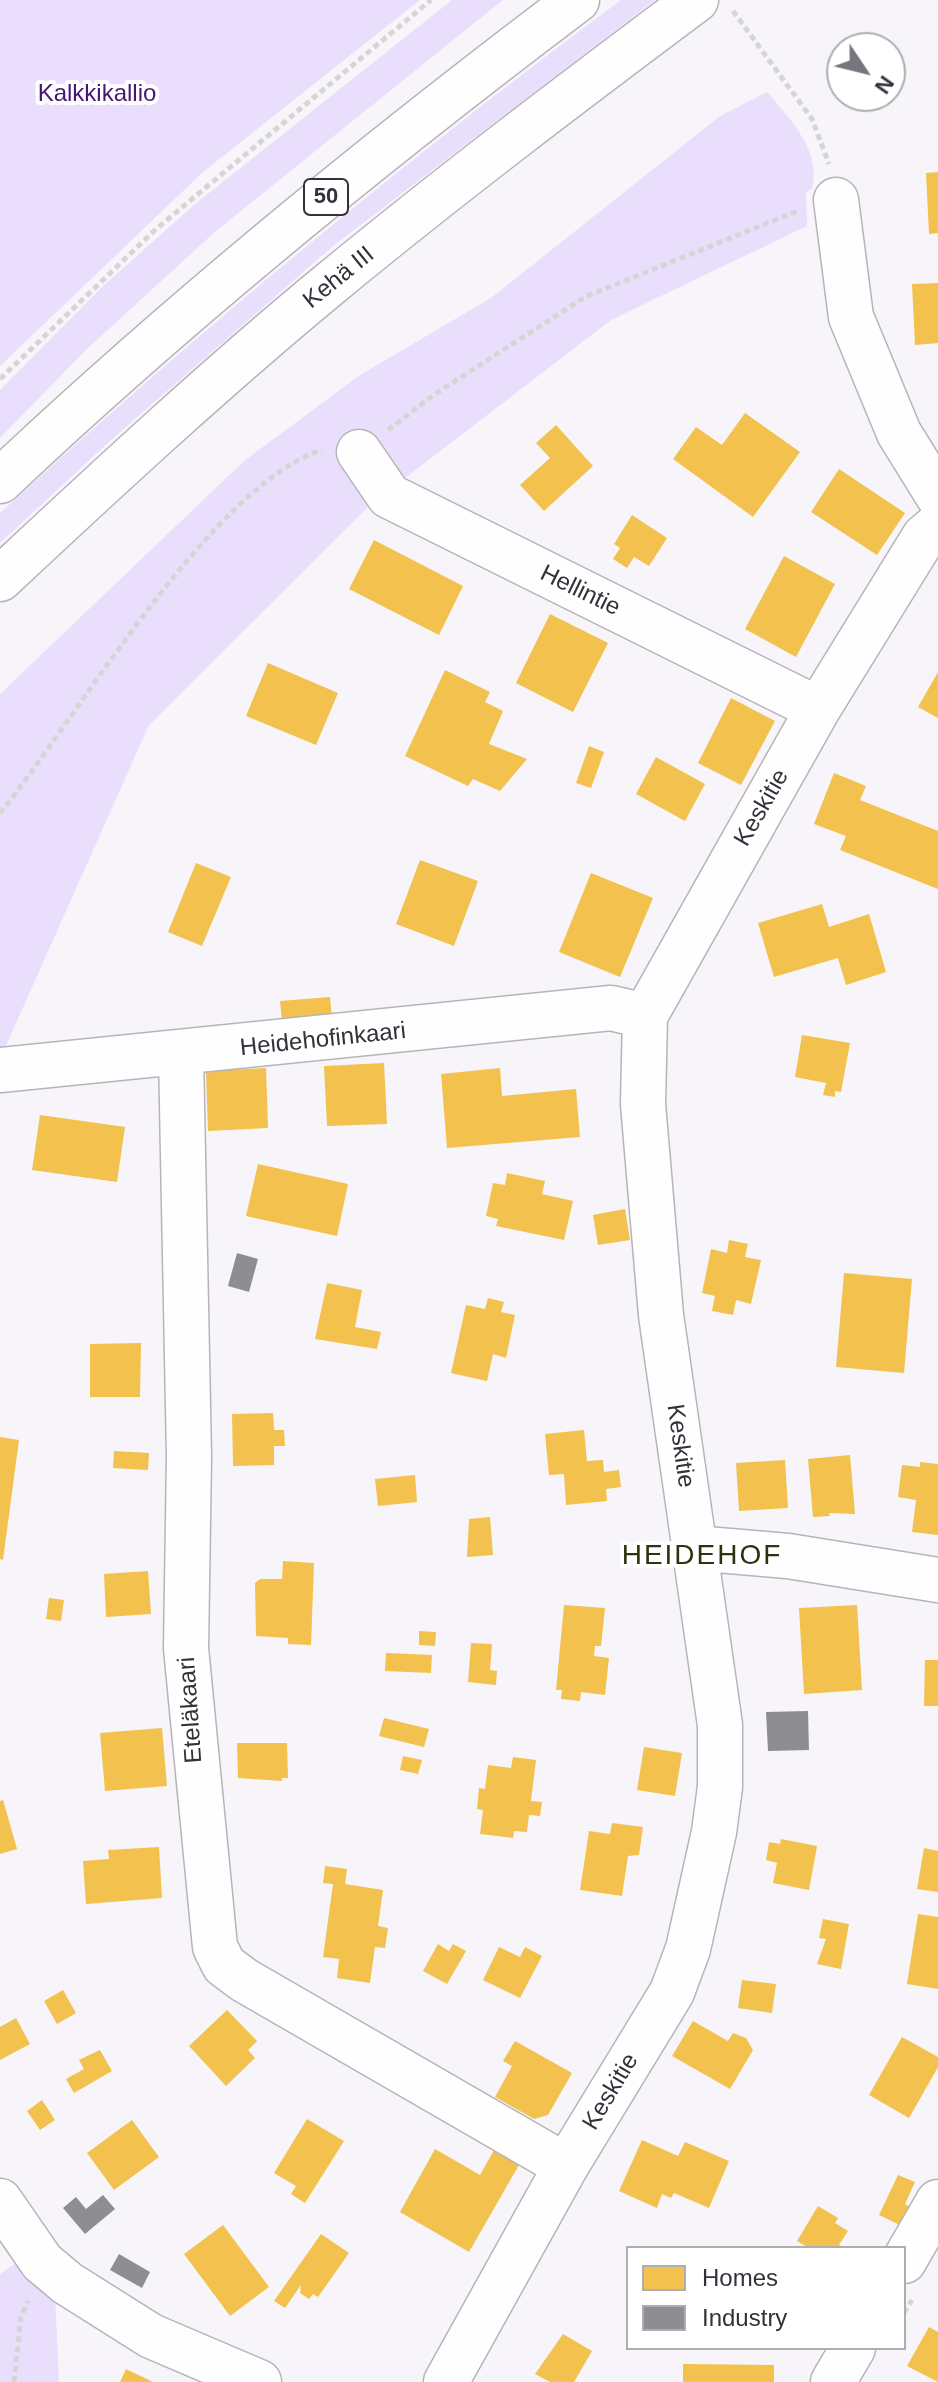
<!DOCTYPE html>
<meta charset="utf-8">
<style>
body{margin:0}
#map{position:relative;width:938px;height:2382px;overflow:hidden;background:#f7f5fa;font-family:Arial,sans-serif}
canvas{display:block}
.legend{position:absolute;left:626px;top:2246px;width:280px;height:104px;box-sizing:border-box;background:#fff;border:2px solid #aeadb0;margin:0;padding:10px 14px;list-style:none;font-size:24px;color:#34313a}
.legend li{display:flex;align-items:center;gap:16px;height:40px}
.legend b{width:40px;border:2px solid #aeadb0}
.north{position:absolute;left:826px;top:32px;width:80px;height:80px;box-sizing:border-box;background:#fff;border:2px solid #aeadb0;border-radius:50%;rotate:125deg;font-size:22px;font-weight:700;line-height:32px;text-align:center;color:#34313a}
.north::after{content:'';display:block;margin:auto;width:28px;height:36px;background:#78767d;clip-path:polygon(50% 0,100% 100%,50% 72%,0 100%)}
</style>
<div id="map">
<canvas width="938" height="2382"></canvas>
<ul class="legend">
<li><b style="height:22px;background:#f2c14e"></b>Homes</li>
<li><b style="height:22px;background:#8d8d92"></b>Industry</li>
</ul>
<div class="north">N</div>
</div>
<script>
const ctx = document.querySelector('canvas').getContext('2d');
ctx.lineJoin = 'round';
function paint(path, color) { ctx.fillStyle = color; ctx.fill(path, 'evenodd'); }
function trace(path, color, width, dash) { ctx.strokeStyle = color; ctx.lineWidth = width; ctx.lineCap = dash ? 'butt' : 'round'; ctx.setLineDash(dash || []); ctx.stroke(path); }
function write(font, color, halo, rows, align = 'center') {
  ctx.font = font + ' Arial,sans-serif'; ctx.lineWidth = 8; ctx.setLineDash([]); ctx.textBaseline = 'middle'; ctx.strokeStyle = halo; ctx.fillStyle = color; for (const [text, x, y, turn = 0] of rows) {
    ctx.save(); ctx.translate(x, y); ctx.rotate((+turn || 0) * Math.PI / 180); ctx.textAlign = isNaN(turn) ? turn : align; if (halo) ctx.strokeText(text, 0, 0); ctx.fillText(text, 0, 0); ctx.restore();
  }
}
const green = new Path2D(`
 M0 0H420L203 172 0 366Z
 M452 0H503L216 231 88 348 0 438V390L101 288 195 204Z
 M621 0H655L333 246 111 440 0 543V513C198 332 405 160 621 0Z
 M767 92C790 119 822 151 812 189L806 192 807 226 611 320 370 505 149 725 0 1059V694L244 461 360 375 491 298 720 116Z
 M28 2255 55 2294 59 2382H0V2274Z`);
const homes = new Path2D(`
 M938 172V233L929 234 926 173Z
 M938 283V343L915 345 912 284Z
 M745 413 800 452 753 517 673 459 696 427 722 445Z
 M556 425 593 466 544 511 520 485 550 458 536 443Z
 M839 469 905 513 877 555 811 512Z
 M632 515 667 538 649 566 634 557 627 568 613 559 620 548 614 544Z
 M374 540 463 586 439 635 349 589Z
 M784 556 835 584 796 657 745 629Z
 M550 614 608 643 573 712 516 683Z
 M268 663 338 693 316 745 246 716Z
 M445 670 490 692 485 702 503 711 489 744 527 759 500 791 473 779 468 786 405 756Z
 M938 672V718L918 707Z
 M731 698 775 721 741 785 698 763Z
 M589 746 604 752 591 788 576 783Z
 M656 757 705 784 685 821 636 794Z
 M834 773 866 786 860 800 938 831V889L840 850 846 836 814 824Z
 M420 860 478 881 454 946 396 924Z
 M196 863 231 877 202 946 168 932Z
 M591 873 653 898 620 977 559 952Z
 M822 904 829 927 869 914 886 972 846 985 838 958 774 977 758 923Z
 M330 997 333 1028 283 1032 280 1001Z
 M802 1035 850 1043 841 1092 835 1091V1097L823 1095 826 1083 795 1077Z
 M384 1063 387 1124 327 1126 324 1066Z
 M266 1068 268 1128 208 1131 206 1071Z
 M500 1068 502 1096 576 1089 580 1137 447 1148 441 1074Z
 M40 1115 125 1127 117 1182 32 1170Z
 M258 1164 348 1184 337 1236 246 1216Z
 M507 1173 545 1181 542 1194 573 1201 564 1240 496 1226 498 1219 486 1216 493 1183 505 1185Z
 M625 1209 630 1240 598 1245 593 1215Z
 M729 1240 748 1244 745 1257 761 1260 751 1304 736 1300 733 1315 712 1311 715 1296 702 1293 711 1249 727 1253Z
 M844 1273 912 1279 904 1373 836 1367Z
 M327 1283 362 1290 355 1327 381 1332 377 1349 315 1339Z
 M488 1298 504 1302 501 1312 515 1315 506 1358 493 1354 487 1381 451 1373 466 1305 485 1309Z
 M141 1343 140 1397H90V1344Z
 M273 1413 274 1430H284L285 1446H274V1465L233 1466 232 1414Z
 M584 1430 587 1461 603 1460 604 1472 619 1470 621 1487 606 1489 607 1501 566 1505 564 1474 549 1475 545 1434Z
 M0 1437 19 1440 3 1560 0 1559Z
 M114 1451 149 1453 148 1470 113 1468Z
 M850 1455 855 1514 829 1513 830 1516 813 1517 808 1459Z
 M785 1460 788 1508 739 1511 736 1463Z
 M920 1462 938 1464V1535L912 1532 916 1500 898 1497 902 1465 920 1467Z
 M415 1475 417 1502 378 1506 375 1479Z
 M490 1517 493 1555 467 1557 469 1519Z
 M283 1561 314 1563 311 1645 288 1644V1638L256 1636 255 1583 260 1579H282Z
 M148 1571 151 1614 106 1617 104 1574Z
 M49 1598 64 1600 61 1621 46 1619Z
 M564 1605 605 1608 601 1646H595L594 1656 609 1658 605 1695 581 1692 580 1701 561 1699 562 1690H556Z
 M857 1605 862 1690 804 1694 799 1608Z
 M419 1631 436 1632 435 1646 419 1645Z
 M471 1643 492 1644 490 1670 497 1671 496 1685 468 1682Z
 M386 1653 432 1655 431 1673 385 1671Z
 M925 1660H938V1706H924Z
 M384 1718 429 1729 424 1747 379 1736Z
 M162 1728 167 1786 105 1791 100 1733Z
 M237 1743H287L288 1778H282V1781L238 1778Z
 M644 1747 682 1753 675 1796 637 1790Z
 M403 1756 422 1760 418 1774 400 1770Z
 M513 1757 536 1760 531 1801 542 1802 540 1816 529 1815 527 1832 514 1831 513 1838 480 1834 483 1810 477 1809 479 1788 485 1789 488 1765 511 1768Z
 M3 1800 17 1849 0 1854V1801Z
 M612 1823 643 1827 639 1855 628 1856 622 1896 580 1890 589 1831 610 1834Z
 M781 1839 817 1846 809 1890 773 1883 777 1863 766 1860 769 1842 780 1844Z
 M159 1847 162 1898 86 1904 83 1861 109 1859 108 1850Z
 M924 1848 938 1851V1892L917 1889Z
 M325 1866 347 1869 345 1884 383 1890 378 1926 388 1928 385 1948 375 1947 370 1983 337 1978 339 1959 323 1957 333 1884 323 1883Z
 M918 1914 938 1917V1989L907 1984Z
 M823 1919 849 1924 841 1969 817 1964 826 1939 819 1938Z
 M438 1944 449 1951 453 1944 466 1951 447 1984 423 1971Z
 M499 1947 520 1957 525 1947 542 1956 520 1998 483 1980Z
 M742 1980 776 1984 772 2013 738 2008Z
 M63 1990 76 2013 57 2024 44 2001Z
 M227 2010 257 2041 248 2050 255 2058 226 2086 189 2046Z
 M16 2018 30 2044 0 2060V2027Z
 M693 2021 728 2041 733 2033 746 2038 753 2050 730 2089 672 2056Z
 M902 2037 938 2057V2067L909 2118 869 2095Z
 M515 2041 572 2073 548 2115 534 2119 495 2097 512 2066 503 2061Z
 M100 2050 112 2071 74 2093 66 2079 84 2069 79 2060Z
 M42 2100 55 2120 40 2130 27 2111Z
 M307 2119 344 2141 305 2203 291 2194 296 2186 274 2173Z
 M132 2120 159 2157 114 2190 87 2153Z
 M642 2140 678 2156 685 2142 729 2161 709 2208 674 2193 671 2198 662 2194 657 2208 619 2191Z
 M435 2149 480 2175 494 2150 519 2165 469 2252 400 2212Z
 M898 2175 915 2182 905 2204 911 2208 902 2226 879 2215Z
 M818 2206 838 2218 835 2223 848 2231 839 2245 844 2248H809L797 2241Z
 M223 2225 269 2287 230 2316 184 2254Z
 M321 2234 349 2253 318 2297 313 2294 309 2299 300 2293 301 2285 285 2308 274 2301Z
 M929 2327 938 2332V2382L907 2366Z
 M563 2334 592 2351 574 2382H550L535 2374Z
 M683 2364 774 2365V2382H683Z
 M126 2369 153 2382H120Z`);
const industry = new Path2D(`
 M237 1253 258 1259 249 1292 228 1286Z
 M808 1711 809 1750 768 1751 766 1712Z
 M103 2195 115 2209 85 2234 63 2208 76 2197 86 2209Z
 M119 2254 150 2272 142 2288 110 2270Z`);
const path = new Path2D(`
 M733 11 812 119 829 164
 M0 379 156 229 431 0
 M388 430 435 394 585 297 797 211
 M0 813C76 720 211 485 322 450
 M904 2313 912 2300
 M14 2382 21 2317 28 2301`);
const street = new Path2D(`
 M836 200 851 317 899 433 938 496
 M359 452 389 496 818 709
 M181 1054 189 1457 186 1648 215 1947 224 1965 244 1980 566 2166
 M0 1070 611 1008 645 1016
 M694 1548 788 1556 938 1580
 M0 2201 42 2262 67 2283 151 2336 259 2382
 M904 2261 938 2202
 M446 2382 566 2166 672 1992 688 1949 714 1832 720 1787V1725L661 1315 643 1104 645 1016 818 709 924 537 938 525
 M833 2382 853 2348`);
const highway = new Path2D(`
 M0 481C182 309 377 151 577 0
 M0 579C108 478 217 377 331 283 450 185 573 92 696 0`);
const shields = [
 [326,197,44]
];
const shieldNames = [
 ["50",326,197]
];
const parkNames = [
 ["Kalkkikallio",97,94]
];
const streetNames = [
 ["Kehä III",339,278,-39],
 ["Hellintie",580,591,26],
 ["Keskitie",762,808,-60],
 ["Heidehofinkaari",323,1040,-6],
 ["Keskitie",680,1446,82],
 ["Eteläkaari",191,1710,-94],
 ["Keskitie",611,2092,-59]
];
const quarterNames = [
 ["HEIDEHOF",702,1556]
];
paint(green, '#e9dffc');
paint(homes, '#f2c14e');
paint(industry, '#8d8d92');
trace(street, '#b6b4ba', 47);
trace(highway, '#b6b4ba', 47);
trace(path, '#d6d4d7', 5, [6, 4]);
trace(street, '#fefefe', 44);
trace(highway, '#fefefe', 44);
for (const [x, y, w] of shields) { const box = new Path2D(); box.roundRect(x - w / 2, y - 18, w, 36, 6); ctx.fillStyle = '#fff'; ctx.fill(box); trace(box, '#34313a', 2); }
write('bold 22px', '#34313a', null, shieldNames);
write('24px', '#451873', '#fff', parkNames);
write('24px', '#34313a', '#fff', streetNames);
ctx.letterSpacing = '2px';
write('28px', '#2b340d', '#fff', quarterNames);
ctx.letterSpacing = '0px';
</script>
